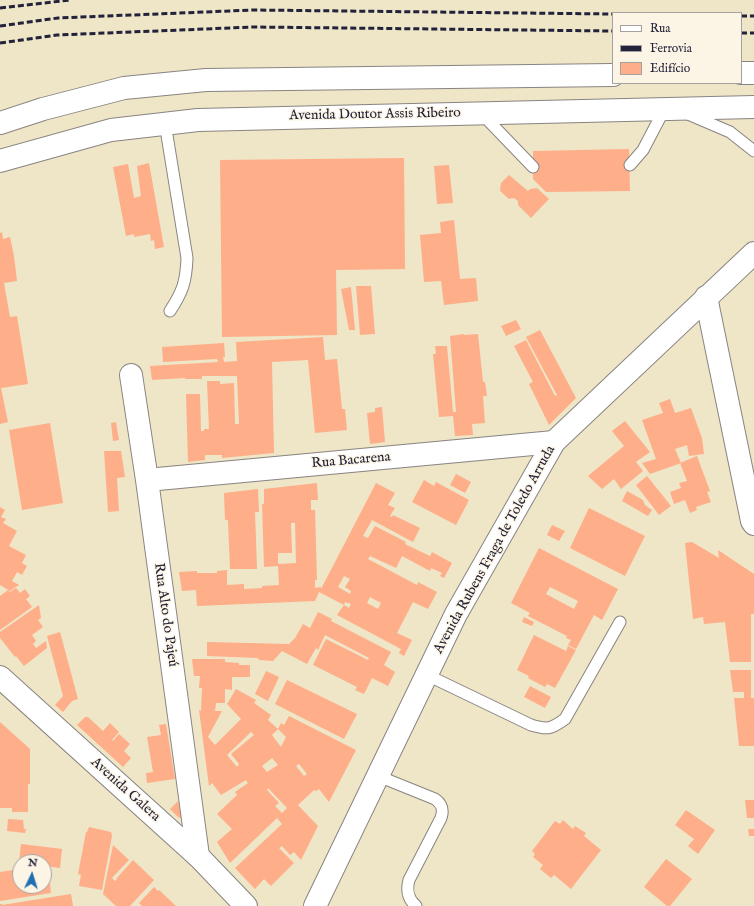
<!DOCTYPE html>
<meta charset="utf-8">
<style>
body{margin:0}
#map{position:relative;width:754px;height:906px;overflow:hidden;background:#efe5c7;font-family:"IM FELL English",serif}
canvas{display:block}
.legend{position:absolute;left:612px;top:12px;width:130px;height:72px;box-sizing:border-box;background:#fcf5e5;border:1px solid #a5a1a1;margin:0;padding:5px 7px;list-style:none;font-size:12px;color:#22223b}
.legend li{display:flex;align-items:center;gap:8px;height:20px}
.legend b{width:20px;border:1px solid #a5a1a1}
.north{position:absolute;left:12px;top:854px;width:40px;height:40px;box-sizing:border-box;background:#fcf5e5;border:1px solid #a5a1a1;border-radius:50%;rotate:4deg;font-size:11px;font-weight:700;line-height:16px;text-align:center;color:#22223b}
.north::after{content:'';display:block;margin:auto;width:14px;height:18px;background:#1f6fb2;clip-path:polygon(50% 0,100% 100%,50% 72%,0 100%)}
</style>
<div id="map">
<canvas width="754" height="906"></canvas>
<ul class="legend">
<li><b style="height:5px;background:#fff"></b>Rua</li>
<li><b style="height:5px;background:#22223b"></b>Ferrovia</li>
<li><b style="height:11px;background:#feae89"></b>Edifício</li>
</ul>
<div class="north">N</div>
</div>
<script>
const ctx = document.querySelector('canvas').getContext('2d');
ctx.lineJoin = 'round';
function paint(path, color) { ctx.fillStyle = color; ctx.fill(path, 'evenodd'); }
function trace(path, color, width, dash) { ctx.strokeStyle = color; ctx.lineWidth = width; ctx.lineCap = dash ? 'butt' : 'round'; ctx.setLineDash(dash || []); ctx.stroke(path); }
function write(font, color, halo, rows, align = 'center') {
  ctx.font = font + ' "IM FELL English",serif'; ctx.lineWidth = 3; ctx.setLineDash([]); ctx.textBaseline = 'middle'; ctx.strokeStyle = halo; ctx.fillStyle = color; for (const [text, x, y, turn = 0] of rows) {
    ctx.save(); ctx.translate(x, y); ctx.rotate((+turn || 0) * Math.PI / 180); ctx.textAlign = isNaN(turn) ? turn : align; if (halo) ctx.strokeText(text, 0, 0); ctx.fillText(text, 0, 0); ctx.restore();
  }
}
const building = new Path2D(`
 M629 149 630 191 546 192 533 179V151Z
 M404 158 405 269 336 270 337 335 222 337 220 160Z
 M149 163 164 247 155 249 154 240 151 241 150 234 134 237V234L126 236 113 167 128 164 134 198 141 196 137 166Z
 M449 165 453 203 437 204 434 166Z
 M509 175 528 191 530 189 537 188 549 199 531 218 518 205V201L514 198 509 199 500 191 501 183Z
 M454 220 460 279 476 278 478 301 444 305 441 281 424 282 420 235 441 233 440 222Z
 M2 232 3 239 10 237 14 256 17 281 4 283 10 317 17 316 28 384 1 388 8 422 0 424V233Z
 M356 286H371L375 334 360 335Z
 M351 287 355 330H349L341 289Z
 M516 320 521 329 506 336 501 326Z
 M540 330 576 398 549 425 529 384 533 382 514 346 526 340 555 396 557 395 526 337Z
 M464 334V335L478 334 483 382H485L487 396H483L485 423 472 424 473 435 455 436 453 416 439 417 433 354H436L435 346H447L453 412H456L450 336Z
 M323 337 325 360 337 359 342 409H345L347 430 315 433 308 360 272 362 274 453 222 458V455H205V460L188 462 186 394H200L201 431H204V429H209L207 381H220V384L234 383 235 424H239L237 376H202V379H185V378L152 380 150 366 218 362 217 359 163 362 162 347 224 343 225 357H223L224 362 237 361 236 342Z
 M670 399 675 413 691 408 702 438 704 454 689 456 687 445 675 449 681 463 650 474 642 463 656 459 642 420 663 413 659 403Z
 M382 407 385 442 370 444 367 413 375 412V408Z
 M625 421 650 452 636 462 643 471 621 489 614 479 602 489 588 476 624 446 612 431Z
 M116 422 119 440 113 441 111 423Z
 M50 423 63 503 22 510 9 430Z
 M104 451H121L125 477 117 478 119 511 108 512Z
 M697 456 710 491 707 492 711 502 696 507 697 510 690 513 685 500 674 504 670 492 681 488 679 483 687 481 680 463Z
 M456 474 471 482 465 493 450 485Z
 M647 476 671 506 659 515 636 485Z
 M424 480 434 486 436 482 469 500 456 525 412 502Z
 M317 483 318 500H311V510H315L317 580H315V588L321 587V589L376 483 395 493 388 505 395 508 390 516 392 517 393 515 420 528 413 542 372 520 363 536 368 538 375 526 406 542 405 544 430 556 432 552 452 563 444 578 440 576 442 573 431 568 430 571 402 556 396 568 370 556 368 559 417 585 418 582 437 592 428 609 413 602 397 633 412 640 404 656 399 653 401 649 337 615 344 605 349 608 351 604 345 602 344 605 319 592 315 601 197 606 196 590 182 591 179 572 197 571V573H217V571L227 570V585L244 584V589L262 588V586L279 585 278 566 264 567 262 504H264V489ZM291 523H295L296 563 278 564V553H292ZM344 576 350 579 345 587 351 591 350 594 338 587ZM370 597 381 603 378 609 367 603Z
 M258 489 259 512H255L257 569H230L228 520H225L224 493Z
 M627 491 643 500 645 505 652 510 648 516 622 501Z
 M0 507 5 510 1 517 6 519 3 523 17 531 9 546 26 555 22 563 27 566 22 575 17 572 12 581 19 585 10 591 0 585Z
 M589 508 645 536 625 576 570 548Z
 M552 525 565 531 559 541 547 535Z
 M692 542 719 558 718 550 754 574V614H751V662H730L725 622 704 624 703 617 693 619 685 543Z
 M539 548 618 589 602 620 594 615 576 649 568 645 571 640 566 638 567 636 528 616 530 613 511 603ZM550 587 578 601 574 609 546 594Z
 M16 588 20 593 25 589 30 596 26 599 32 607 0 630V596L8 590 10 592Z
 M39 605 41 618 38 620 43 627 32 635 36 641 33 644 36 648 46 641 47 648 24 666 16 656 15 657 0 638V632Z
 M318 612 332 619 331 621 391 652 384 665 395 672 388 686 372 678 364 694 355 690 357 687 313 665 326 639 368 660 369 658 325 635 318 650 316 648 307 664 282 651 273 661 259 660 258 658 207 656V642L289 644 295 638 303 624 310 628Z
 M524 617 534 622 532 626 522 622Z
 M60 632 78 699 72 701 63 712 55 705 63 696 47 636Z
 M534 635 566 651 568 646 576 650 555 688 547 684 545 687 528 678 529 676 517 670Z
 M192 659H225V662L239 663V665H250V677H232V690L225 689V703H216L215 711H222L208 737 215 745 241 719 227 704 236 689 256 700 254 703 271 715 268 720 278 729 281 723 284 725 289 716 356 750 329 802 319 789 316 791 314 790 298 805 318 826 301 860 294 852 290 855 282 846 279 848 294 863 271 886 264 879 255 889 235 868 282 824 277 818 230 863 217 842 232 829 217 814 237 795 235 792 248 783 246 780 221 795 212 783 209 786 199 710 201 711 202 688H199L200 676H194ZM278 729 286 737 281 747 272 735ZM251 732 254 735 231 754 239 764 237 767 227 755ZM272 758 278 765 267 772 262 766ZM299 764 307 774 304 776 296 766ZM268 788 287 808 282 813 275 806 279 803 267 790Z
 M730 670H751V698H754V746H739L734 698H744V692H733Z
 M266 671 279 677 268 701 255 694Z
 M287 680 357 714 344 739 275 704Z
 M530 686 551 697 545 708 524 697Z
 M85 717H88L103 731 110 723 119 732 112 740 113 741 119 734 130 744 124 751 131 758 123 767 77 725Z
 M0 722 30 749V784H28V812H12V808H0Z
 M166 724 175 779 147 783 146 773 153 772 147 737 161 735 159 725Z
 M745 800H754V818H747Z
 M178 801 181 816V818L178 817 170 809Z
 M686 810 715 830 698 854 688 846 694 839 675 825Z
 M8 819 23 820 24 829H26L25 833 7 831Z
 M563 820 573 829 575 826 586 833 584 836 601 850 571 889 554 875 551 878 540 869 543 865 533 857 535 854 532 851 555 821 560 824Z
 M89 827 111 832 112 836 102 890 79 886 81 875 78 874 86 832H87Z
 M748 829H754V836H749Z
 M21 844 62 849 60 868 44 866V862H19Z
 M113 845 129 860 112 878 115 881 117 879H116L133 860 154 880 130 906H116L103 894Z
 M666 859 692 879 670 906H667L644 887Z
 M20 869V886H44V876L49 875 51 893 0 901V872Z
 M154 887 158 891 159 890 176 906H142L139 903Z
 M71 894 73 906H0V904H2V905Z`);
const lane = new Path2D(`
 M481 113 533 167
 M688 114 730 132 754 151
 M165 123 187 258C186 282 183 291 170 311
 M630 165 643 150 665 108
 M427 675 531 725C548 730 551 729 565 719L620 622
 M378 776 435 799C442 804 444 809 441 818L409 880C406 891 408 899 416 906`);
const street = new Path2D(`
 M706 297 752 521 754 524
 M131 375 147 480 198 856
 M147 480 554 442`);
const secondary = new Path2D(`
 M0 677 198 856 246 906
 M315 906 456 614 554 442 754 253`);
const primary = new Path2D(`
 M741 73H754
 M0 123 43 109 124 88 206 80 613 75
 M0 161 111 130 198 120 754 107`);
const rail = new Path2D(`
 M0 8 70 0
 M741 16H754
 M0 26 58 18 254 10 613 14
 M741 33H754
 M0 43 57 35 254 27 613 31`);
const streetNames = [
 ["Avenida Doutor Assis Ribeiro",375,115,-1],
 ["Rua Bacarena",351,461,-5],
 ["Avenida Rubens Fraga de Toledo Arruda",495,550,-61],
 ["Rua Alto do Pajeú",165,615,82],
 ["Avenida Galera",125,790,42]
];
paint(building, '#feae89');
trace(lane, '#888481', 13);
trace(street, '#888481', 24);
trace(secondary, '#888481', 24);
trace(primary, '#888481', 24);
trace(lane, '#fff', 11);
trace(street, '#fff', 22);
trace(secondary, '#fff', 22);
trace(primary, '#fff', 22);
trace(rail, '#22223b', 3, [6, 3]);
write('14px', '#22223b', '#fcf5e5', streetNames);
</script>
